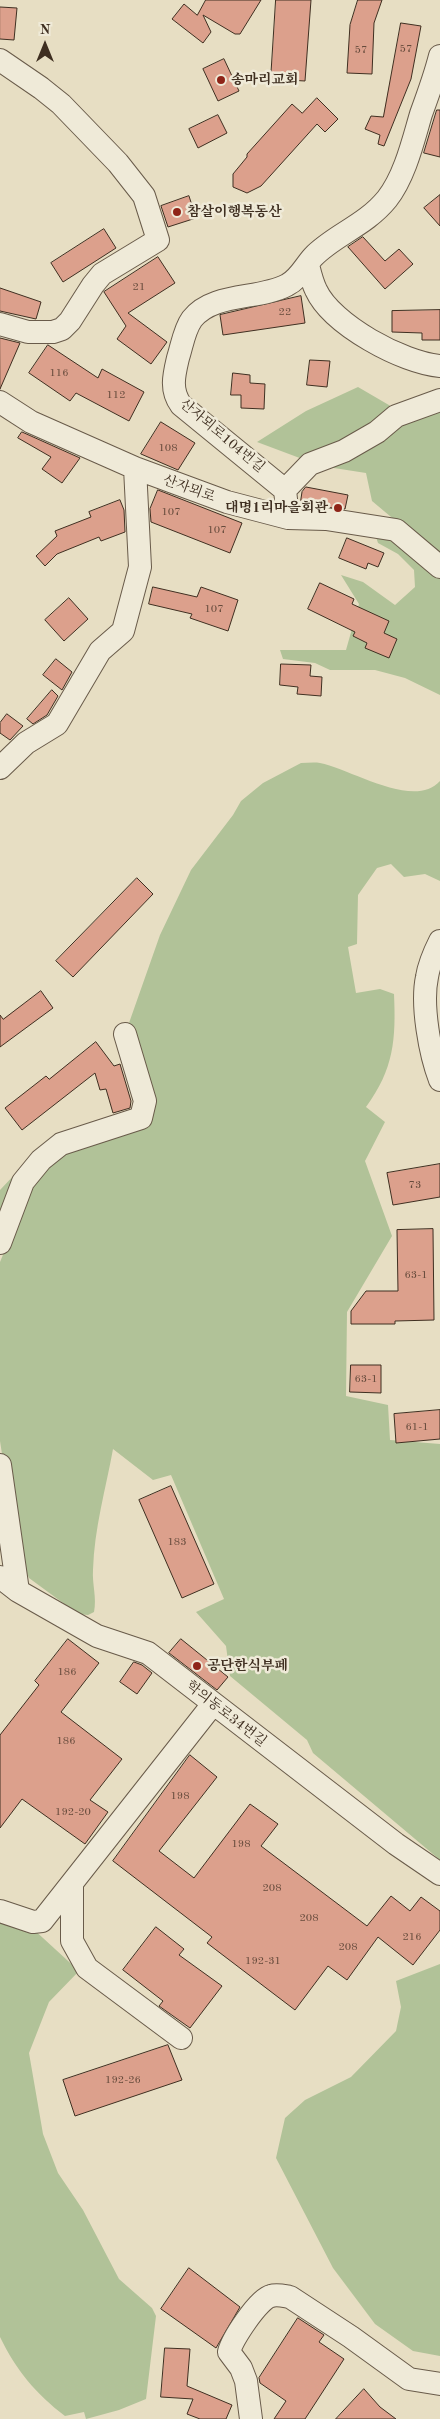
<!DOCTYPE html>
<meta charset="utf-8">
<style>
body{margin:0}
#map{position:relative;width:440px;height:2419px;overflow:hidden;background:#e7dec3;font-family:"Old Standard TT",serif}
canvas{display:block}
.north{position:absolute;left:20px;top:20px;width:50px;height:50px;-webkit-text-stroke:4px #efead8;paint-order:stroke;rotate:0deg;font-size:14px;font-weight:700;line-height:20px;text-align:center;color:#3f2f21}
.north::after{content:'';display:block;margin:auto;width:18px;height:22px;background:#3f2f21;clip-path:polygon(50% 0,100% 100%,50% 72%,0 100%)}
</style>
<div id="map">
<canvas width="440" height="2419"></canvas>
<div class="north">N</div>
</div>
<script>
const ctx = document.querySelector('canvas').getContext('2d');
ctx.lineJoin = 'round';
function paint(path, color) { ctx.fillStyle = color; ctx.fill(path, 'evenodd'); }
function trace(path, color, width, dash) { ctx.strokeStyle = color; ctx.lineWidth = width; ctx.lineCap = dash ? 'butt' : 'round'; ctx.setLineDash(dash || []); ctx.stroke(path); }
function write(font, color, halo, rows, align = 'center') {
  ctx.font = font + ' "Old Standard TT","Noto Serif KR",serif'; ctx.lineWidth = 5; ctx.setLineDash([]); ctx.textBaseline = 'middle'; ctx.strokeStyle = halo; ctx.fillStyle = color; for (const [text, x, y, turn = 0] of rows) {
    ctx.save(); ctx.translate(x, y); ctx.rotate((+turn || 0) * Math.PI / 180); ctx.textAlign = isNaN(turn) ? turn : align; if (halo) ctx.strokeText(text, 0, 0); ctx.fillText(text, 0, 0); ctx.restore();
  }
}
const green = new Path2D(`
 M358 387 394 408 440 413V558L372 501 366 473 321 466 257 442 306 411Z
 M374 531 391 534 440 575V695L405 678 375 670H330L315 663 283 659 280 650H346L359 604 341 575 363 582 395 605 415 587 414 570 398 554 378 543Z
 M301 763C307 763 314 762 320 763 351 769 414 810 440 781V881L425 874 404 877 391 864 377 868 358 895 357 944 348 947 356 993 380 989 394 994C396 1039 394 1069 366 1107L385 1122 365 1161 392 1236 347 1312 346 1396 388 1405 390 1440 440 1444V1860L313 1753 307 1740 230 1676 226 1646 196 1612 224 1599 171 1475 153 1480 113 1449C106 1488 94 1529 93 1570 92 1584 97 1598 94 1612L88 1615 78 1614 29 1578 17 1551 0 1441V1262L28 1194 54 1160 153 1105 129 1023 160 935 191 870 233 815 241 801 263 783Z
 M17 1172 0 1221V1190Z
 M0 1919 31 1927 79 1971 49 2002 29 2053 43 2134 58 2173 83 2210 119 2279 152 2308 156 2316 146 2399 119 2410 86 2419 84 2412 65 2416C36 2394 16 2370 0 2337Z
 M440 1964V2356L413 2351 375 2324 333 2268 276 2158 285 2118 305 2100 351 2077 396 2031 401 2007 396 1981Z`);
const building = new Path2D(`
 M206 0H261L240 34H235L203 15 211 32 203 43 172 19 184 4 197 15Z
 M276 0H311L305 81 271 79Z
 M358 0H382L374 23 372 74 347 73 350 25Z
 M0 7 17 8 14 40 0 39Z
 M401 23 421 26 411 79 384 146 378 144 380 135 365 129 371 116 383 117Z
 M224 59 239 91 218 101 203 69Z
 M317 98 338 119 325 132 317 124 261 186 247 193 233 187V174L247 157V154L292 104 302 113Z
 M437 110H440V157L424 153Z
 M218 115 227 133 198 148 189 129Z
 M440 195V226L424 208Z
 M189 196 196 218 168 227 161 206Z
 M104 229 116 248 63 282 51 263Z
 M363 237 385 261 399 249 413 264 385 289 348 247Z
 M158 257 175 283 128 313 167 342 151 364 117 339 126 326 104 292Z
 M0 288 41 302 36 319 0 311Z
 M301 296 305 323 223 335 220 315Z
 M440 310V340H422V333L392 332V311Z
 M0 338 20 343 0 389Z
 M48 345 98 378 102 369 144 392 129 421 76 393 70 401 29 373Z
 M310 360 330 361 327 387 307 385Z
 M233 373 250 375V383L265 384 264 409 241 408V395H231Z
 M161 422 195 443 178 470 141 454Z
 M22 432 80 458 62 483 42 469 51 457 18 438Z
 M306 487 348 495 345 509 300 505 302 492Z
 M158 490 242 523 230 553 151 522 150 509Z
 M120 500 124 510 125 532 101 541 99 537 57 554 45 566 36 556 57 536 55 531 91 517 89 512Z
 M347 538 384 553 378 567 368 563 366 569 339 558Z
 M320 583 354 599 352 604 389 621 384 633 397 639 389 658 365 648 367 643 353 636 355 632 308 609Z
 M153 587 197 597 201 587 238 600 228 631 190 618 192 614 149 604Z
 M69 598 88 619 64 641 45 620Z
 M56 659 72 672 62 690 43 675Z
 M281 664 311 665 310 676 322 677 321 696 297 694 298 687 280 685Z
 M52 690 58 696 47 715 33 724 27 719Z
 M7 714 23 726 10 740 0 733V723Z
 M137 878 153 894 73 977 56 961Z
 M41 991 53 1008 0 1047V1015L3 1019Z
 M96 1042 114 1066 120 1064 131 1101 130 1108 113 1113 106 1089 100 1090 95 1073 22 1130 5 1108 46 1076 49 1079Z
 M440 1164V1197L393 1205 387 1173Z
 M433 1229 434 1320 395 1321V1324H351V1311L366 1291H398L397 1230Z
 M351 1365H381V1393L350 1392Z
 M440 1410V1439L396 1443 394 1414Z
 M171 1486 214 1584 182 1598 139 1500Z
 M68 1639 99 1663 61 1712 122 1759 90 1800 108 1812 85 1844 22 1799 0 1828V1735L39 1685 35 1681Z
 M181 1639 228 1677 217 1690 169 1653Z
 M134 1662 142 1665 152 1673 137 1694 120 1682Z
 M190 1755 217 1777 159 1851 194 1878 250 1804 278 1824 261 1846 367 1926 391 1896 410 1911 421 1897 440 1911V1930L413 1965 378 1937 347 1980 328 1966 295 2010 207 1943 212 1937 113 1861Z
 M156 1927 184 1949 179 1955 222 1986 190 2028 159 2006 163 2001 123 1970Z
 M168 2045 182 2080 75 2116 63 2080Z
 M189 2268 240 2307 216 2348 161 2309Z
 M298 2318 324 2335 319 2342 344 2359 305 2419H274L286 2401 260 2383 259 2378Z
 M165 2348 190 2349 187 2386 232 2405 226 2419H200L187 2414 193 2399 161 2397Z
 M364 2389 380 2407 396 2419H336Z`);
const minor = new Path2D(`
 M0 60 41 88 61 104 118 163 144 196 158 240 102 274 93 285 70 321 62 329 53 332H28L0 324
 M308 265C310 273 312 282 316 290 332 325 403 363 440 366
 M0 402 31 422 135 468 227 502 288 518 326 519 396 530 440 567
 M285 490 310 464 344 451 377 432 396 416 440 400
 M288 518 285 490 181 405C170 390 174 375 178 358 182 346 184 330 192 319 213 292 259 300 287 285 299 279 304 267 313 257 334 235 365 226 387 199 405 176 413 141 421 114 428 95 435 76 440 56
 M0 768 26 743 57 724 100 651 123 631 140 567 135 468
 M440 941C434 953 429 964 427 977 421 1005 430 1054 440 1080
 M0 1243 23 1182 41 1160 61 1144 141 1118 145 1101 125 1034
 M0 1465 18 1591
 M0 1577 18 1591 97 1636 148 1653 396 1844 440 1874
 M72 1885V1941L87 1968 181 2038
 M0 1911 33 1922 42 1921 213 1704
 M251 2419 246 2381 241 2368 229 2352C232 2340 258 2299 271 2296 277 2294 284 2296 290 2297L351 2337 409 2379 440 2384`);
const markers = [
 [221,80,5,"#8f2418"],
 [177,212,5,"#8f2418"],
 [338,508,5,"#8f2418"],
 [197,1666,5,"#8f2418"]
];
const numberNames = [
 ["57",406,49],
 ["57",361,50],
 ["21",139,287],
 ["22",285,312],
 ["116",59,373],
 ["112",116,395],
 ["108",168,448],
 ["107",171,512],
 ["107",217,530],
 ["107",214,609],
 ["73",415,1185],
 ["63-1",416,1275],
 ["63-1",366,1379],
 ["61-1",417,1427],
 ["183",177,1542],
 ["186",67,1672],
 ["186",66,1741],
 ["198",180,1796],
 ["192-20",73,1812],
 ["198",241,1844],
 ["208",272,1888],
 ["208",309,1918],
 ["216",412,1937],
 ["208",348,1947],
 ["192-31",263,1961],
 ["192-26",123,2080]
];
const poiNames = [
 ["송마리교회",231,80],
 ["참살이행복동산",187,212],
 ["대명1리마을회관",328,508,"right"],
 ["공단한식부페",207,1666]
];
const streetNames = [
 ["산자뫼로104번길",222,436,40],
 ["산자뫼로",189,489,20],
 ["학의동로34번길",226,1714,38]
];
paint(green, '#b1c298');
paint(building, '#dca08c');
trace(building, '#3f2f21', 1);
trace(minor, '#695b4a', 24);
trace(minor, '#efead8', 22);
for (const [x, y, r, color] of markers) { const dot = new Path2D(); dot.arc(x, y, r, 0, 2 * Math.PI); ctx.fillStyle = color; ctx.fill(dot); trace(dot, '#efead8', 2); }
write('11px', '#664b3c', null, numberNames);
write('bold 14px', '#3f2f21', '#efead8', poiNames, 'left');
write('14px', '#3f2f21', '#efead8', streetNames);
</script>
